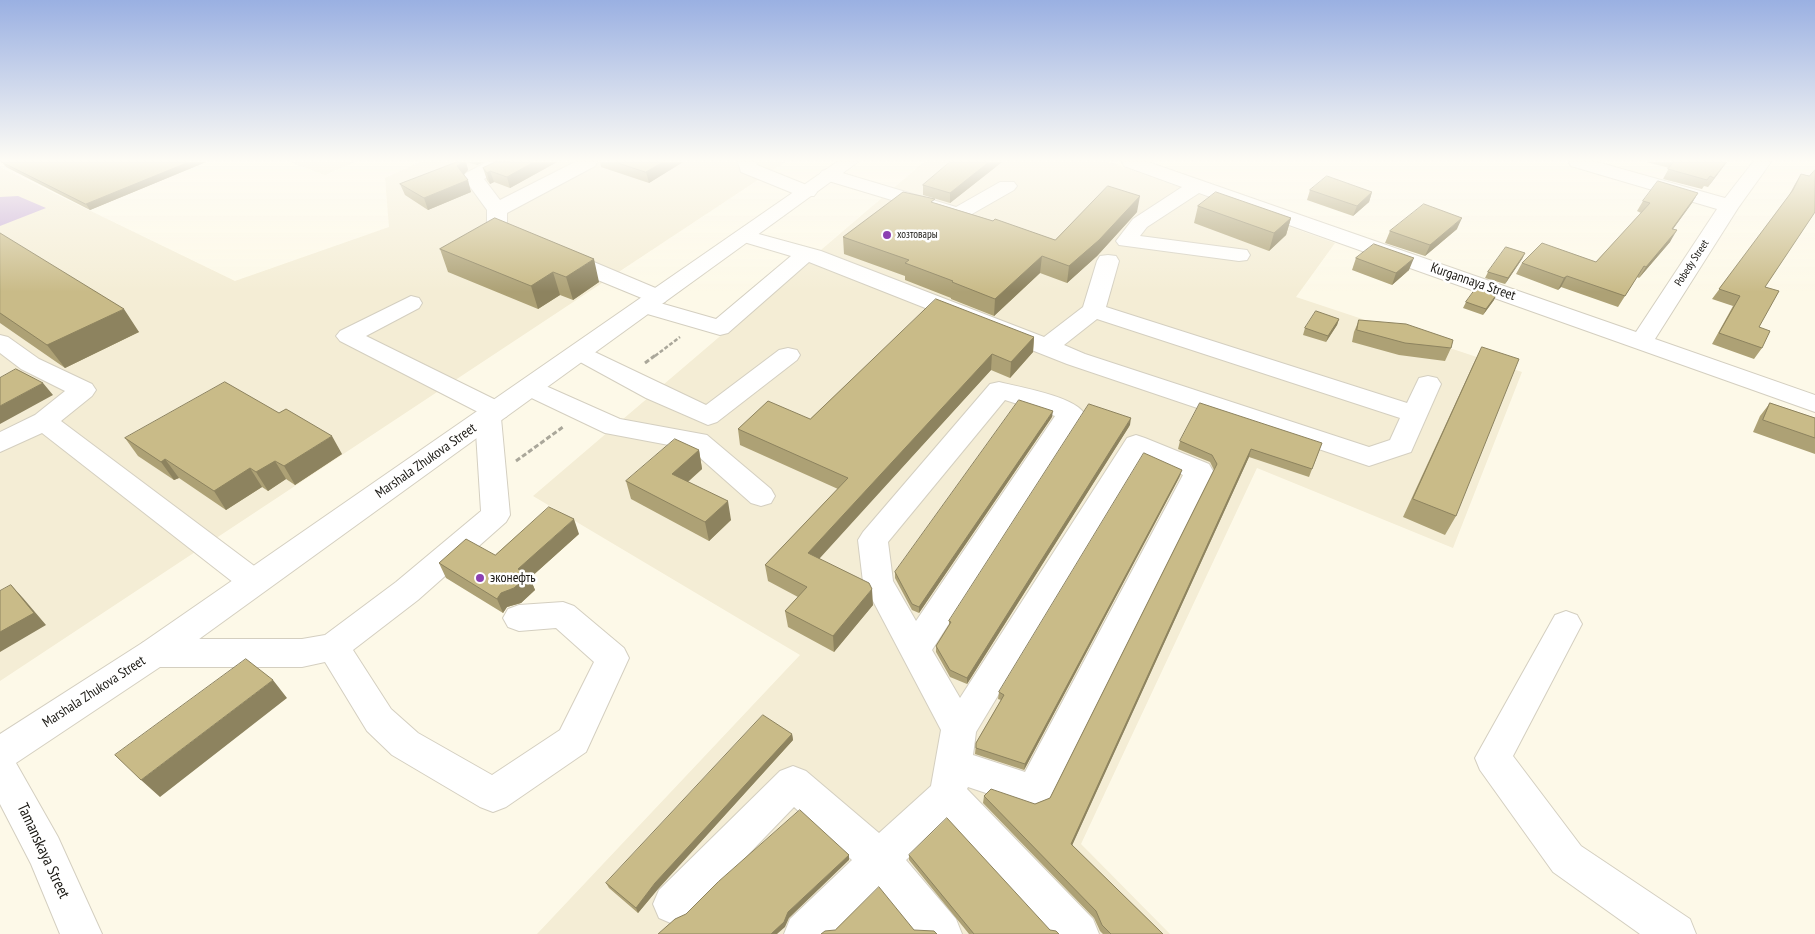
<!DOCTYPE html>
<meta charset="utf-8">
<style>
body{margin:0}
canvas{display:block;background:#fdf9e8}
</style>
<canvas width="1815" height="934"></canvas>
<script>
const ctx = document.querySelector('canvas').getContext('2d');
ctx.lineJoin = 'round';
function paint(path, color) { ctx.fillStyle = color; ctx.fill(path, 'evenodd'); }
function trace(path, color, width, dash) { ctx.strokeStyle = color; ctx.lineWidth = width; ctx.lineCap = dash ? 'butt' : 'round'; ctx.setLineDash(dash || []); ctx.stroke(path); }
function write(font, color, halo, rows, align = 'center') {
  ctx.font = font + ' "PT Sans Narrow",sans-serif'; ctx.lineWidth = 5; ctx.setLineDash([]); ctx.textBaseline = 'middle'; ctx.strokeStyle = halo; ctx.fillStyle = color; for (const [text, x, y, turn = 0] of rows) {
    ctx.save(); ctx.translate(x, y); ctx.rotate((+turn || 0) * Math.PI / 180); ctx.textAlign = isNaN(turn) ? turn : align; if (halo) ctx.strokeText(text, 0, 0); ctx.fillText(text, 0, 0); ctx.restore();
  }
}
const built = new Path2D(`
 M290 162H354L325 175Z
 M420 162H785L0 681V167L235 281 389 227 385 178Z
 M924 162H1109L1335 243 1296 297 1522 372 1453 548 1257 468 1081 844 1170 934H537L800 655 533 496Z`);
const water = new Path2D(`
 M18 196 46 208 0 226V197Z`);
const pathFar1 = new Path2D(`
 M655 356 680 337`);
const path = new Path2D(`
 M645 363 657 354
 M516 461 563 427`);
const minor = new Path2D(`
 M487 162H509L507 166 484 179 500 200 575 162H597L595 166 507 213V226L529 236 532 240 529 244 522 246 515 244 490 233 487 229V210L463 177 466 173Z
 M738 162H756L757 165 814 188 817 192 814 196H800L741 172Z
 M1122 162H1148L1636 332 1717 209 1571 166 1569 162H1597L1725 198 1753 162H1771L1738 208 1655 339 1815 395V412L1199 193 1147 227 1140 236 1239 249 1247 250 1250 255 1247 260 1239 261 1119 245 1116 241 1133 219 1182 187 1124 166Z
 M829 169 956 207 1000 182H1014L1017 186 1014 190 965 218 958 220 822 179 819 175 822 171Z
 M744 230 821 251 1044 337 1083 307 1097 261 1100 256 1108 255 1116 256 1119 261 1106 307 1407 403 1419 378 1428 376 1437 378 1441 384 1411 452 1369 466 1067 364 809 262 728 333 720 335 637 311 634 306 637 301 644 299 554 262 551 257 554 252 562 251 570 252 665 292 668 297 665 302 660 303 716 319 791 256 737 240 734 236 737 232ZM1097 319 1400 418 1390 440 1369 447 1085 354 1064 345Z
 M411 296 419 298 422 303 419 308 366 336 506 405 510 411 506 417 501 418 510 515 506 522 418 600 353 650 391 709 418 733 492 775 560 730 594 662 556 628 519 631 508 627 503 618 508 609 519 605 563 602 574 606 624 648 629 658 586 752 506 807 493 812 480 807 392 755 367 731 325 662 302 667H154L142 663 138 653 142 643 154 639H302L325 635 396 582 481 511 475 417 478 412 340 341 336 336 340 331Z
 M0 335 8 337 39 359 92 384 96 390 92 396 61 421 265 574 269 582 265 590 254 594 243 590 42 433 0 452V432L35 415 65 391 21 369 0 353Z
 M580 345 706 405 779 350 788 348 797 350 800 355 797 360 717 422 708 425 646 398 571 357 568 352 571 347Z
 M530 379 620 419 707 435 771 489 775 496 771 503 761 506 751 503 690 449 605 433 521 393 517 387 521 381Z
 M999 382C1019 387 1073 396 1084 413L932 650 960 698 1127 438 1136 435 1145 438 1209 464 1213 471 1047 804 1034 809 968 787 967 789 1093 919 1099 934H1050L947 821 906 860 956 919 962 934H915L879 888 834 934H784L790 919 852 860 794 807 687 918 673 924 659 918 653 904 659 890 780 771 793 766 806 771 879 833 931 786 941 730 863 582 858 540 863 532 990 384ZM1005 400 1055 416 916 621 893 581 888 542ZM1142 457 1183 475 1025 772 973 755 976 732Z
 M1566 611 1577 615 1582 624 1513 756 1581 846 1690 919 1696 934H1640L1553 872 1480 770 1475 758 1555 615Z`);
const major = new Path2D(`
 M837 162H858L166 663 16 763 58 837 102 934H60L31 864 0 804V734L142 643Z`);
const wall = new Path2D(`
 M2 162H206L90 210 6 167Z
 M457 162H484L477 165 466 162 468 170 463 175 471 192 428 210 405 195 400 184Z
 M496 162H557L510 188 494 182 490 184 487 180 483 168Z
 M600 162H683L649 183 601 167Z
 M950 162H1002L950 203 923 195V185Z
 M1647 162H1727L1708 187 1704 186 1702 189 1663 179 1669 168Z
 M1801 174 1809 176 1765 287 1759 327 1762 348 1754 359 1712 344 1733 306 1712 299 1788 197 1795 184Z
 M1310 190 1372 192 1369 202 1353 216 1307 200Z
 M1698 193 1692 203 1673 229 1670 242 1639 278 1637 277 1618 307 1561 287 1558 290 1516 274 1522 263 1596 262 1641 213 1637 211 1643 201Z
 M935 203 1055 240 1137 212 1097 256 1067 283 1040 273 994 316 951 299V298L905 280V276L844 254 843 237Z
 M1198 206 1291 218 1286 235 1269 251 1194 223Z
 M495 218 599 282 573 300 560 295 538 309 448 272 440 249Z
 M1457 229 1425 256 1385 243 1390 231Z
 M0 233 139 332 65 368 0 323Z
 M1525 253 1522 259 1505 284 1485 278 1488 272Z
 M1356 258 1409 270 1392 285 1352 270Z
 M1494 300 1483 315 1463 308 1466 302Z
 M1339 319 1337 325 1326 342 1303 335 1305 328Z
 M1359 320 1451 348 1445 361 1399 355 1352 342 1354 332Z
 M1034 337 1033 352 1010 378 991 370 819 558 873 605 834 652 788 627 785 611 798 597 768 581 765 565 838 489 740 445 738 429 810 419Z
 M1482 347 1456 516 1445 535 1403 517 1473 365Z
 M1770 403 1815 418V454L1753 432 1760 416Z
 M1052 417 919 613 912 610 895 578V572Z
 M1130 425 967 684 950 677 936 652V646L949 625V621Z
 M125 438 342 454 295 485 286 479 268 491 262 487 226 510 179 478 174 480 138 456Z
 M1180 441 1322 443 1309 477 1249 457 1072 845 1163 934H1103L1100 931 1094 918 983 803 984 796 1035 804 1050 798 1214 470 1210 462 1178 449Z
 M699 450 702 469 688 482 731 520 709 541 631 499 626 481Z
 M1180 476 1024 770 975 754 976 743 1001 700 998 699 999 692Z
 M579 534 530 578 535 590 521 603 507 607 503 613 446 578 439 563 495 555Z
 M792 734 793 740 658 889 638 913 609 888 606 883Z
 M909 855 1050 930 1059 934H969L909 860Z`);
const shadedWall = new Path2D(`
 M189 162H206L90 210 86 204Z
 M462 162H466L468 170 461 177 457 166Z
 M476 162H484L477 165Z
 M534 162H557L510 188 507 177Z
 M663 162H683L649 183 646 172Z
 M989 162H1002L950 203V193Z
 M1726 162H1727L1708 187 1714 178Z
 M490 171 494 182 490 184 487 173Z
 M468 180 471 192 428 210 424 198Z
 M1372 192 1369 202 1353 216 1357 206Z
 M1698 193 1692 203 1665 240 1672 229Z
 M1140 196 1137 212 1097 256 1067 283 1069 266Z
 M1291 218 1286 235 1269 251 1274 233Z
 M1462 218 1457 229 1425 256 1430 245Z
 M1677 230 1670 242 1639 278 1646 267Z
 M1525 253 1522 259 1505 284 1508 278Z
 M1042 256 1040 273 994 316 995 299Z
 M1414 258 1409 270 1392 285 1396 273Z
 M594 259 599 282 573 300 566 277Z
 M553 272 560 295 538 309 531 286Z
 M1567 276 1561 287 1558 290 1564 278Z
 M1497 294 1494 300 1483 315 1486 309Z
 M124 309 139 332 65 368 47 345Z
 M1339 319 1337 325 1326 342 1328 336Z
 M1034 337 1033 352 1010 378 1011 362Z
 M992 354 991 370 810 569 808 553Z
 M43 383 53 395 0 424V406Z
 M1053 411 1052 417 919 613V607Z
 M1131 418 1130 425 967 684V678Z
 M332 436 342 454 295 485 284 466Z
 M1251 449 1249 457 1070 850 1071 844Z
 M699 450 702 469 676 492 672 474Z
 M165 459 179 478 174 480 161 462Z
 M275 461 286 479 268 491 256 472Z
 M250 468 262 487 226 510 214 491Z
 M1182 470 1180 476 1024 770 1025 764Z
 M728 501 731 520 709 541 705 522Z
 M574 519 579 534 530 578 535 590 521 603 507 607 503 613 497 599 518 569Z
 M11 585 23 598 46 625 0 652V632Z
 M872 589 873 605 834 652 833 636Z
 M273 680 287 698 160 797 141 780Z
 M792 734 793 740 658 889 638 913 636 908 655 883Z
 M849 855V860L789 918 785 927 777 934H771L788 912Z`);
const building = new Path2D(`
 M2 162H189L86 204Z
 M457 162H462L457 166 468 180 424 198 400 184Z
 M496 162H534L507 177 490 171 487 173 483 168Z
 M615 162H663L646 172Z
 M950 162H989L950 193 923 185Z
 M1674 162H1726L1714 178 1710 176 1707 180 1668 169Z
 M1815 170V212L1765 287 1779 291 1759 327 1770 331 1762 348 1719 333 1740 296 1719 289 1793 190 1801 174 1809 176Z
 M1327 176 1372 192 1357 206 1310 190Z
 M1658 181 1698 193 1672 229 1677 230 1646 267 1644 266 1625 296 1567 276 1564 278 1522 263 1542 243 1596 262 1650 203 1643 201Z
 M1108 186 1140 196 1099 240 1069 266 1042 256 995 299 952 282 953 281 905 263 909 260 843 237 903 192 935 199 931 202 993 221 995 219 1055 240Z
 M1216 192 1291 218 1274 233 1198 206Z
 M1424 204 1462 218 1430 245 1390 231Z
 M495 218 594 259 566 277 553 272 531 286 440 249Z
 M0 233 124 309 47 345 0 313Z
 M1374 244 1414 258 1396 273 1356 258Z
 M1506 247 1525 253 1508 278 1488 272Z
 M1477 287 1497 294 1486 309 1466 302Z
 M936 299 1034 337 1011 362 992 354 808 553 869 583 872 589 833 636 785 611 807 587 765 565 848 478 738 429 768 401 810 419Z
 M1316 311 1339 319 1328 336 1305 328Z
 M1359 320 1406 324 1453 340 1451 348 1405 343 1357 330Z
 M1482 347 1519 359 1456 516 1413 499Z
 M16 369 43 383 0 406V378Z
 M225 382 279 413 286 409 332 436 284 466 275 461 256 472 250 468 214 491 165 459 161 462 125 438Z
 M1019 400 1053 411 919 607 912 604 895 572Z
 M1200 403 1322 443 1312 469 1251 449 1071 844 1163 934H1111L1102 925 1096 911 984 796 991 789 1035 804 1050 798 1217 464 1212 455 1180 441Z
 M1770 403 1815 418V438L1763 420Z
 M1089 404 1131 418 967 678 950 670 936 646 951 622 949 621Z
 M675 439 699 450 672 474 728 501 705 522 626 481Z
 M1144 453 1182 470 1025 764 976 748V743L1004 695 999 692Z
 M549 507 574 519 518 569 529 575 514 588 501 593 497 599 439 563 466 539 495 555Z
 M11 585 34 613 0 632V591Z
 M246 659 273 680 141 780 115 755Z
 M763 715 792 734 655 883 636 908 606 883Z
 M800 810 849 855 788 912 784 922 771 934H658L675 919 686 914 718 882Z
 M947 818 1050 930 1056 931 1059 934H974L909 855Z
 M879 887 914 930 934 931 937 934H821L825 931 835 930Z`);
const markers = [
 [887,235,5,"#8c40b2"],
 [480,578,5,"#8c40b2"]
];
const farPoinames = [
 ["хозтовары",897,235]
];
const farStreetnames = [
 ["Pobedy Street",1692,263,-57]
];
const streetNames = [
 ["Kurgannaya Street",1473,282,19],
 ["Marshala Zhukova Street",426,461,-35],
 ["Marshala Zhukova Street",94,692,-33]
];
const poiNames = [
 ["эконефть",490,578]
];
const nearStreetnames = [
 ["Tamanskaya Street",43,851,65]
];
paint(built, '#f4edd5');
paint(water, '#c6abd8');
trace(minor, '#d4cfc0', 2);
trace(major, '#d4cfc0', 2);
trace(pathFar1, '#aaa79a', 2.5, [4, 2]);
trace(path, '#aaa79a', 3, [5, 2.5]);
paint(minor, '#fff');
paint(major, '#fff');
paint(wall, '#ada175');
paint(shadedWall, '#8d835f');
paint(building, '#c9bb88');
trace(building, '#8d835f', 1);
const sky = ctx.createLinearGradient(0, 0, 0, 292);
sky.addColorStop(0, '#9ab0e2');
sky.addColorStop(0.55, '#fefcf5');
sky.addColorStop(1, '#fefcf500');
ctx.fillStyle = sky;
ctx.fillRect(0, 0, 1815, 292);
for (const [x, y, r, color] of markers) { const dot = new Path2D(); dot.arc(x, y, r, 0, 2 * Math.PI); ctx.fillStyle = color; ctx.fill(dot); trace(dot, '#fff', 2); }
write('11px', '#191712', '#fff', farPoinames, 'left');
write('11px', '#191712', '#fff', farStreetnames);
write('14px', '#191712', '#fff', streetNames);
write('14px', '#191712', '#fff', poiNames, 'left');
write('16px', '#191712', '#fff', nearStreetnames);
</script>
